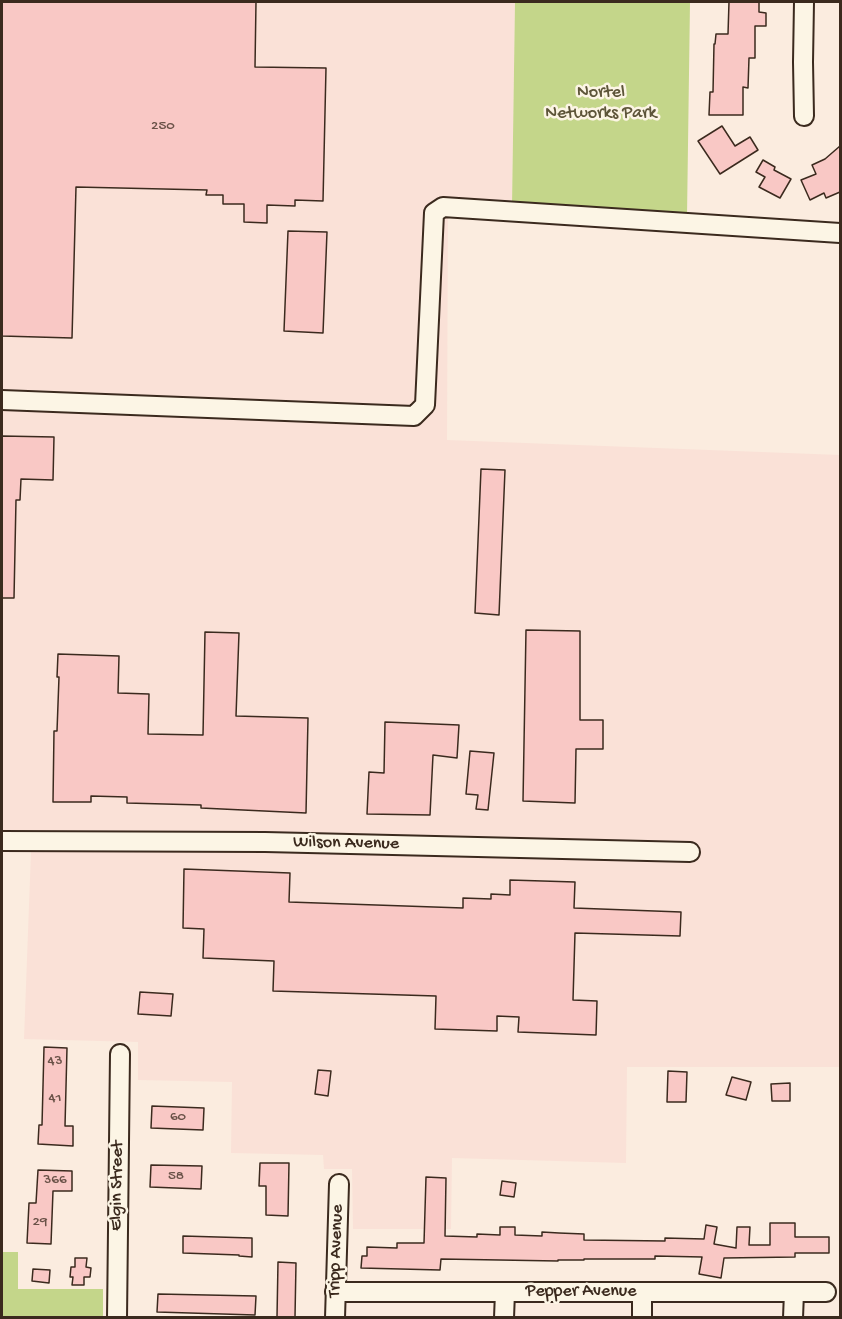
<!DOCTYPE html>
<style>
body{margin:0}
#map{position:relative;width:842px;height:1319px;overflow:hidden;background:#fbecdf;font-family:"Gochi Hand",sans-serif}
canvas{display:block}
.frame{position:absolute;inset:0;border:3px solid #3b2a1e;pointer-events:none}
</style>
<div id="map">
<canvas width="842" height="1319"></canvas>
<div class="frame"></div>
</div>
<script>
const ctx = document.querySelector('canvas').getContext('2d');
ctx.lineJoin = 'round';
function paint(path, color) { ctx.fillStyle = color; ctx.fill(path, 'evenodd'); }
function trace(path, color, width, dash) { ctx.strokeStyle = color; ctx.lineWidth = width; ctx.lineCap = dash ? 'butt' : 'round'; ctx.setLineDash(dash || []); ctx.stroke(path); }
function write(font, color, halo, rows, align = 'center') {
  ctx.font = font + ' "Gochi Hand",sans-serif'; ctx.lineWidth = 5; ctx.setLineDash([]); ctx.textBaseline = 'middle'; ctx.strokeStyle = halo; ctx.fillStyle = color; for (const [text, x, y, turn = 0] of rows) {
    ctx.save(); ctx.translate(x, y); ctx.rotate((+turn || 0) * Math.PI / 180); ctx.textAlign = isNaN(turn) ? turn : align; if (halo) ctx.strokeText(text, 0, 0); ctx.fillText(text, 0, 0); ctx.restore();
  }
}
const built = new Path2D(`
 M2 2H515L512 205 448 203 447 440 840 455V1067H627L626 1163 452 1158 451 1229H353L352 1169H324L323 1155 231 1153 232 1082 138 1080V1042L24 1039 31 852H2Z`);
const green = new Path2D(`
 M515 2H690L687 216 512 205Z
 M2 1252H18V1289H103V1317H2Z`);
const building = new Path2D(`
 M2 2H256L255 67 326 68 323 201 295 200V206L267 205V223L244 222V204H223V195H206L207 190 76 187 72 338 2 336Z
 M729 2H759V12L766 13V26H755V58H749L748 88 743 87V115H709L710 92H713L714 44H715L716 34H728Z
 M722 126 735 146 750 137 758 150 720 174 698 141Z
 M840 146V192L826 198 824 193 810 200 801 180 816 174 812 165 825 159Z
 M763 160 775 167 774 170 791 179 780 198 759 187 765 177 756 172Z
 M288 231 327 232 323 333 284 331Z
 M2 436 54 437 53 480 21 479 20 500H16L14 598H2Z
 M481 469 505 470 499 615 475 613Z
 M526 630 580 631V720H603V749H576L575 803 523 801Z
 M205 632 239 633 236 716 308 718 306 813 201 808V805L127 803V797L91 796V802H53L54 731H57L59 677H57L58 654 119 656 118 693 149 694 148 734 203 735Z
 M385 722 459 725 457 758 433 755 430 815 367 814 369 772 384 773Z
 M470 751 494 753 488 810 476 809 478 795 466 794Z
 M184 869 290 873 289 902 463 908V898L491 899V894L510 895V880L575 882 574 908 681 912 680 936 575 933 573 1000 597 1001 596 1035 518 1032 519 1017 497 1016V1031L435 1029 436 996 273 991 274 961 203 958 204 929 183 928Z
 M140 992 173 994 171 1016 138 1014Z
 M44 1047 67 1048 65 1126H73V1146L38 1144 39 1125H42Z
 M318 1070 331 1071 328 1096 315 1094Z
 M668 1071 687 1072 686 1102H667Z
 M732 1077 751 1082 746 1100 726 1095Z
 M790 1083V1101H772L771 1084Z
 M152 1106 204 1108 203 1130 151 1128Z
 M260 1163H289L288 1216 266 1215V1186H259Z
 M151 1165 202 1166 201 1189 150 1187Z
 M38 1170 72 1171V1191H53L51 1244 27 1243 29 1203H36Z
 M426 1177 446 1178 445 1236 477 1237V1234L500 1235V1227H515V1235L542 1236V1232L559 1233 584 1234V1240L665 1241V1238L704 1239 706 1225 717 1227 714 1244 736 1248 737 1227H750L749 1245H770V1223H795V1237H829V1253H795V1257L724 1258 721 1278 699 1274 702 1257 655 1256V1259H584V1260H558V1261L441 1259 440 1270 361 1268 362 1256H367V1247L397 1248V1243H424Z
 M502 1181 516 1183 514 1197 500 1195Z
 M183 1236 252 1238V1257L239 1256V1255L183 1253Z
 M75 1258H87L86 1267 91 1268 90 1277H84V1285H72L73 1277H70L71 1267H75Z
 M278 1262 296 1263 295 1317H277Z
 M33 1269 50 1270 49 1283 32 1281Z
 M158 1294 256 1296 255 1315 157 1312Z`);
const minor = new Path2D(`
 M804 2 803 62 804 116
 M2 400 414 416 425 405 434 213 443 207 840 233
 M2 841 265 842 690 852
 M335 1292H826
 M117 1318 120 1054
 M335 1318 339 1184
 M504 1318 505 1292
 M642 1318V1292
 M793 1318 794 1292`);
const numberNames = [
 ["250",163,127],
 ["43",55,1062],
 ["41",55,1099],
 ["60",178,1118],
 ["58",176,1177],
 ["366",55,1181],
 ["29",40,1223]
];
const parkNames = [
 ["Nortel",601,93],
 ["Networks Park",601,114]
];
const streetNames = [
 ["Wilson Avenue",346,844,1],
 ["Elgin Street",118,1186,-89],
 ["Tripp Avenue",337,1251,-88],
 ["Pepper Avenue",581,1292]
];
paint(built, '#fae1d7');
paint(green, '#c4d68a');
paint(building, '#f9c8c5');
trace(building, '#3b2a1e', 1.5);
trace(minor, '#3b2a1e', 22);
trace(minor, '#fcf5e5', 18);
write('15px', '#6a5248', null, numberNames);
write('18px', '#5d5539', '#fcf5e5', parkNames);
write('18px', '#3b2a1e', '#fcf5e5', streetNames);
</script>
